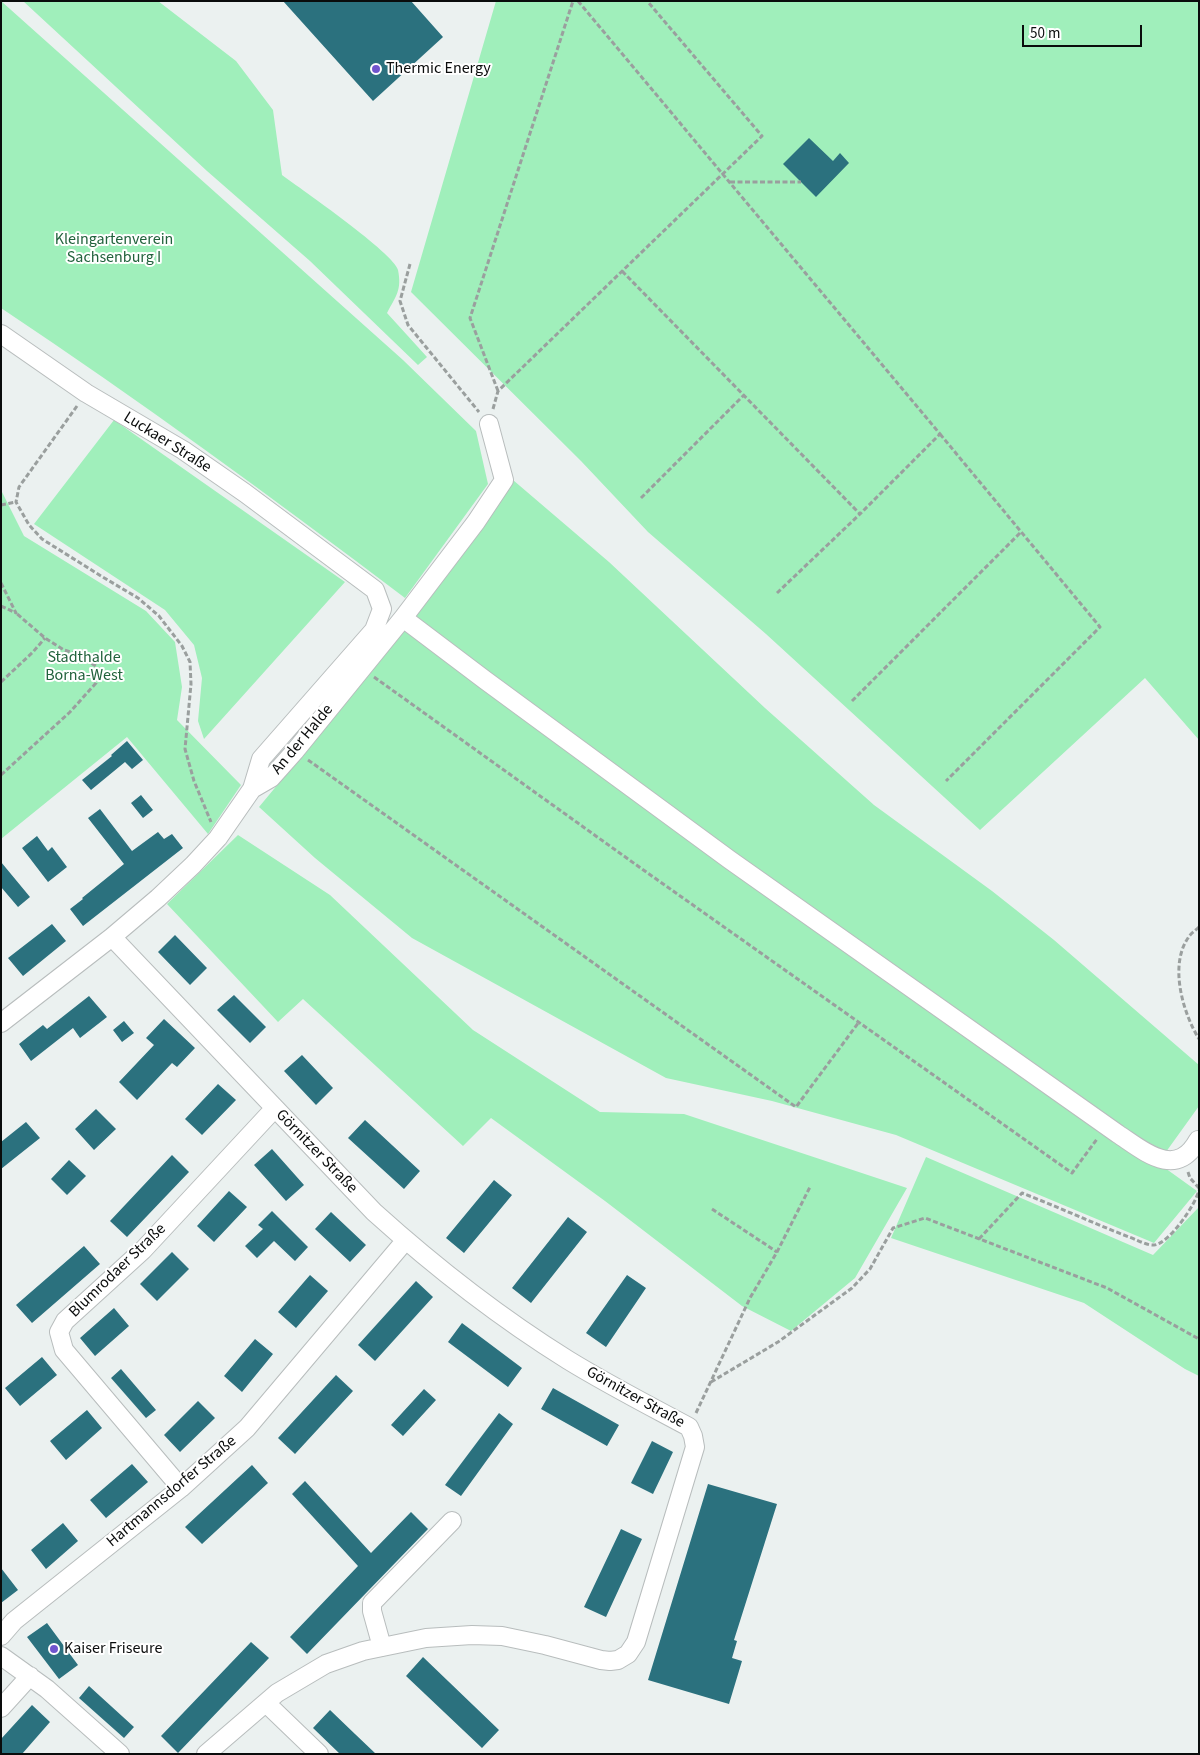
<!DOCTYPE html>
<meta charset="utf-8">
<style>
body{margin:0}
#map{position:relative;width:1200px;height:1755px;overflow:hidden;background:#ebf1f0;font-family:"Source Sans 3",sans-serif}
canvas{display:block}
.frame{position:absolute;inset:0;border:2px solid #0a0c0c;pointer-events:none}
.scale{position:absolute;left:1022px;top:25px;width:120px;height:22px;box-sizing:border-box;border:2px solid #0a0c0c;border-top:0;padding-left:6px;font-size:15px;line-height:18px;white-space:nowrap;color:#0a0c0c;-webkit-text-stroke:4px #fff;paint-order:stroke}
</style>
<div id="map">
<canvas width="1200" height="1755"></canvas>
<div class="frame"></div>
<div class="scale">50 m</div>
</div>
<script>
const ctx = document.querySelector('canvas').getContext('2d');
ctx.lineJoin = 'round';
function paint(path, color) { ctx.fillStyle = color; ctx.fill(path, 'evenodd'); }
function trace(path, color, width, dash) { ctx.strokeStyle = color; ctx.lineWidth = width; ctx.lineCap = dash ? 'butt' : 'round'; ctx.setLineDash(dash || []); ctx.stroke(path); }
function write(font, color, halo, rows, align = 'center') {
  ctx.font = font + ' "Source Sans 3",sans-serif'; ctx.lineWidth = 4; ctx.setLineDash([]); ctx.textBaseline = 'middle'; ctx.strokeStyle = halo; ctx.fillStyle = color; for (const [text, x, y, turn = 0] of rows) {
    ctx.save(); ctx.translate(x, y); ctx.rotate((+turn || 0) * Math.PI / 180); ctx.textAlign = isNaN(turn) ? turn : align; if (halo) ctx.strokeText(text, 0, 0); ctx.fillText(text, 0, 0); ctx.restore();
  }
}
const green = new Path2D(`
 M1 1 403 360 476 431 488 484 405 598C273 498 139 400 1 308Z
 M23 1H158L236 61 273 110 282 175C301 189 395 254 398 270 402 290 396 296 387 313L427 357 418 365 310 261 207 171Z
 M496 1H1199V740L1145 678 980 830 766 634 648 532 581 461 411 292Z
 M114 420 345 582 204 739 198 721 202 678 194 645 165 610 34 524Z
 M513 480 609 562 765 708 874 805 992 891 1054 940 1199 1065V1106L1158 1163 1197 1191 1154 1243 896 1135 772 1101 666 1078 412 938 315 858 259 807 367 677Z
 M2 492 24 536 146 611 175 642 182 687 177 720 241 785 208 834 127 737 1 839Z
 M238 835 330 895 473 1030 600 1112 684 1114 907 1188 855 1278 791 1331 742 1306 605 1201 491 1118 463 1146 303 999 278 1022 167 904Z
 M926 1157 1153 1255 1199 1207V1376L1185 1369 1084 1303 891 1238Z`);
const building = new Path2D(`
 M283 1H411L443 37 373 101Z
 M809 138 833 161 840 153 849 163 816 197 783 164Z
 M127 741 143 760 132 769 125 762 91 790 82 780 112 756 111 755Z
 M141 795 153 810 143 818 131 803Z
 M100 809 132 851 158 832 164 839 172 834 183 848 83 926 70 909 83 899 82 898 124 864 88 818Z
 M37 836 48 851 52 847 67 867 48 882 22 848Z
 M1 862 30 897 18 907 1 887Z
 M52 924 66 941 23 976 8 958Z
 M175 935 207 968 190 985 158 952Z
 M234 995 266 1027 250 1043 217 1010Z
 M89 996 107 1017 80 1038 73 1028 31 1061 19 1044 43 1025 47 1029Z
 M164 1019 195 1048 177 1067 172 1063 137 1100 119 1082 154 1045 146 1038Z
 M124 1021 134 1033 122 1042 113 1030Z
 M302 1055 333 1088 316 1105 284 1071Z
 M218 1084 236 1100 202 1135 185 1119Z
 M96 1109 116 1129 94 1150 75 1129Z
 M365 1120 420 1171 404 1189 348 1138Z
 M26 1122 40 1138 1 1169V1142Z
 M272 1149 304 1185 286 1201 254 1165Z
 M172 1155 189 1172 127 1237 110 1221Z
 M69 1160 86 1176 67 1195 51 1179Z
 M494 1180 512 1195 464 1253 446 1238Z
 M229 1191 247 1207 214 1242 197 1226Z
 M272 1211 308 1247 295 1261 274 1241 257 1258 245 1246 263 1229 258 1225Z
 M331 1212 366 1245 350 1262 315 1229Z
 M568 1217 587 1232 531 1303 512 1288Z
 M84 1246 100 1264 32 1323 16 1305Z
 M172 1252 189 1269 157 1301 140 1284Z
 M310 1275 328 1291 296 1328 278 1312Z
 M627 1275 646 1288 606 1347 586 1333Z
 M416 1281 433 1297 375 1361 358 1345Z
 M114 1308 129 1326 95 1356 80 1338Z
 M462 1323 522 1368 508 1387 448 1342Z
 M255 1339 273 1354 242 1392 224 1376Z
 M42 1357 57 1375 20 1406 5 1388Z
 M121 1369 156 1410 146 1418 111 1378Z
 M336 1375 353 1391 295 1454 278 1438Z
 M553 1388 619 1425 607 1446 541 1409Z
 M424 1389 436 1400 403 1436 391 1425Z
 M198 1401 215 1418 180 1452 164 1435Z
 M87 1410 102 1428 66 1460 50 1441Z
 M499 1413 513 1424 461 1496 445 1485Z
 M652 1441 673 1452 653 1494 631 1483Z
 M132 1464 148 1482 106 1518 90 1500Z
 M252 1465 268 1483 202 1544 185 1527Z
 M305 1481 371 1553 411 1512 428 1529 307 1654 290 1637 358 1566 292 1494Z
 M708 1484 777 1504 734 1640 737 1641 732 1658 742 1661 729 1704 648 1680Z
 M63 1523 78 1541 46 1569 31 1550Z
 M621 1529 642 1539 606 1617 584 1607Z
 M1 1568 18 1590 1 1603Z
 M47 1623 78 1665 59 1679 27 1637Z
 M251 1642 269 1658 178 1753 161 1736Z
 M423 1657 499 1730 482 1748 406 1676Z
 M89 1686 134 1727 124 1738 79 1698Z
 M32 1705 50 1722 22 1754H1V1739Z
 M330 1710 355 1734 376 1754H340L313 1728Z`);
const path = new Path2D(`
 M578 1 940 434 860 514 622 271
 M730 182H801
 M410 264 400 301 408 325 479 412
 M498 391 470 318 573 1
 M77 406 19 487 16 502 29 525 42 539 101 576 138 598 159 616 182 646 190 662 191 684 185 749 194 781 211 822
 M493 409 498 391 762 136 648 2
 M940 434 1100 627 946 781
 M641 498 744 395
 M1 505 16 502
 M1 583 16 613 1 606
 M777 593 860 514
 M374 677 642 869 1072 1173 1097 1139
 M1 682 33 652 45 638
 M852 701 1021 532
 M308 760 796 1107 859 1022
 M1 775 70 712 96 683 97 667 80 655 64 650 45 638 16 613
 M1199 927C1195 931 1190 934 1188 938 1169 966 1183 1013 1199 1039
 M1188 1172 1190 1178 1199 1188
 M712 1209 777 1252
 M979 1239 1022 1193C1058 1207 1093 1223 1129 1237 1136 1239 1147 1246 1154 1245 1169 1244 1196 1204 1199 1190
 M711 1382 778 1342 852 1288 870 1269 893 1228 925 1218 1107 1288 1199 1339
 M696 1413 750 1298 777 1252 810 1187`);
const minor = new Path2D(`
 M1 334 86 393 183 450 245 493 375 590 382 609 374 630 261 759 252 789
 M403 618 485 680 730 860 1118 1134C1144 1151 1176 1180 1198 1140
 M112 937 374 1212C435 1267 499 1317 568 1360 607 1384 648 1405 689 1427L693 1436 695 1447 636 1642 628 1654 618 1660 610 1661 601 1660 545 1645 502 1636 472 1635 426 1638 363 1651 326 1664 277 1693 206 1754
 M1 1023 112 937 158 898 193 865 218 838 252 789 271 778 295 751 403 618 476 522 504 480 489 424
 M181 1488 64 1350 59 1332 65 1321 143 1250 274 1109
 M1 1636 14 1621 181 1488 247 1428 405 1241
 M382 1647 372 1611V1603L452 1521
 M1 1656 47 1689 120 1754
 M266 1703 319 1754
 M1 1708 30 1676`);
const markers = [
 [376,69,5,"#6f54cd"],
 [54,1649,5,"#6f54cd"]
];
const poiNames = [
 ["Thermic Energy",386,69],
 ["Kaiser Friseure",64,1649]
];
const parkNames = [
 ["Kleingartenverein",114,240],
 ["Sachsenburg I",114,258],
 ["Stadthalde",84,658],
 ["Borna-West",84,676]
];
const streetNames = [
 ["Luckaer Straße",167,443,32],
 ["An der Halde",303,740,-50],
 ["Görnitzer Straße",316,1152,46],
 ["Blumrodaer Straße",118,1271,-44],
 ["Görnitzer Straße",635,1398,29],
 ["Hartmannsdorfer Straße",172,1492,-40]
];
paint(green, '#a0efbb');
paint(building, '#2b717e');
trace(minor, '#b8bdbd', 20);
trace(path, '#9a9f9e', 3, [5, 2.5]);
trace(minor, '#fff', 18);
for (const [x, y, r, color] of markers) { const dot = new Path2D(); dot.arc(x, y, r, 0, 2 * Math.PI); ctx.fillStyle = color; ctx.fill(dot); trace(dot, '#fff', 2); }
write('16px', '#0a0c0c', '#fff', poiNames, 'left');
write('16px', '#21623c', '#fff', parkNames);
write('16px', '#0a0c0c', '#fff', streetNames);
</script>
